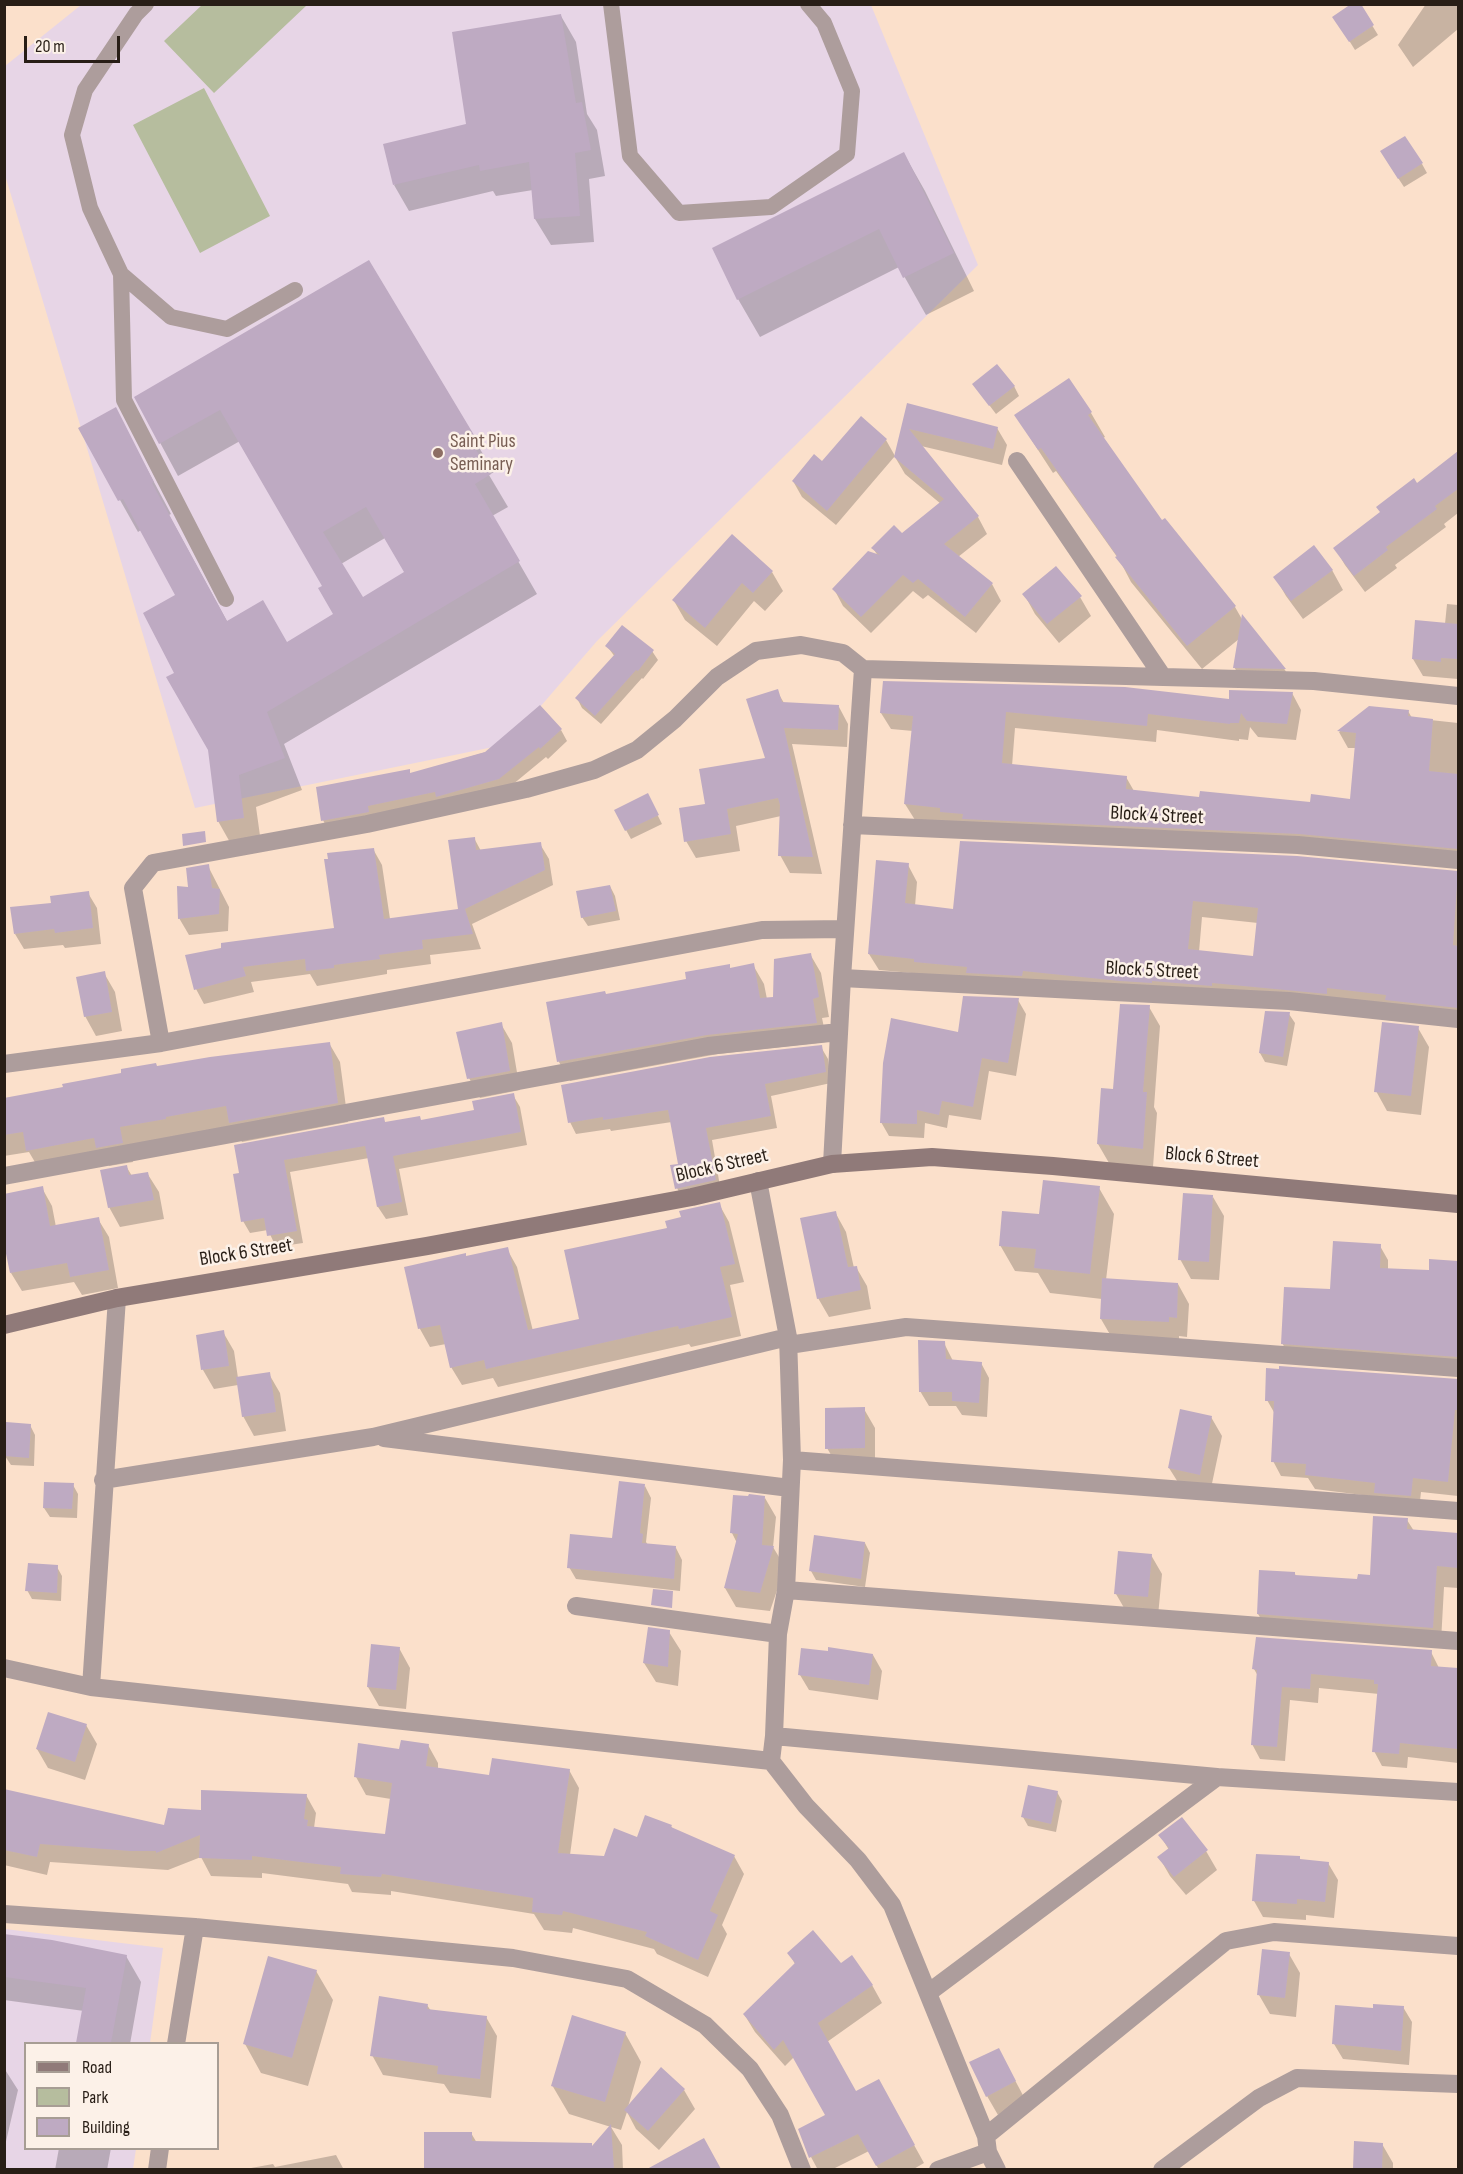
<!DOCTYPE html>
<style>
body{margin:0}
#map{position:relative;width:1463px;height:2174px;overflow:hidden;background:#fbe0cb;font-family:"Sofia Sans Condensed",sans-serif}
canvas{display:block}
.frame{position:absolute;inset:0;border:6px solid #281e16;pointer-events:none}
.legend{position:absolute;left:24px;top:2042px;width:195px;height:108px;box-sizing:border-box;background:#fcf1e8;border:2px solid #a79d94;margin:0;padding:8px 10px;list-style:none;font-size:18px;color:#281e16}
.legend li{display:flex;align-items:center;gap:12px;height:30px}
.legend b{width:30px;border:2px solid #a79d94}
.scale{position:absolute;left:24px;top:36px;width:96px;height:27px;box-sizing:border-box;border:3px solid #281e16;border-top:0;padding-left:8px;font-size:18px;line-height:21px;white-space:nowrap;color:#281e16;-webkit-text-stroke:4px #fcf1e8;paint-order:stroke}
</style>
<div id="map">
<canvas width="1463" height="2174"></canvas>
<div class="frame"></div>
<ul class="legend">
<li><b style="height:8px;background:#907a79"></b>Road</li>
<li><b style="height:16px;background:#b6bd9e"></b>Park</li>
<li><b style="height:16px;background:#beaac2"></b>Building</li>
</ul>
<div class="scale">20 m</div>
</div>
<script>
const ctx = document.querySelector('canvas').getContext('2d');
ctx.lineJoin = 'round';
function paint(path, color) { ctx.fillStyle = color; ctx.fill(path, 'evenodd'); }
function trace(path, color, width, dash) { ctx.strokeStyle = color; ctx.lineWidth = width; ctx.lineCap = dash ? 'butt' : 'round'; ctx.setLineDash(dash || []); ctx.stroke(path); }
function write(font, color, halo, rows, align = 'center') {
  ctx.font = font + ' "Sofia Sans Condensed",sans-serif'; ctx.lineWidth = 5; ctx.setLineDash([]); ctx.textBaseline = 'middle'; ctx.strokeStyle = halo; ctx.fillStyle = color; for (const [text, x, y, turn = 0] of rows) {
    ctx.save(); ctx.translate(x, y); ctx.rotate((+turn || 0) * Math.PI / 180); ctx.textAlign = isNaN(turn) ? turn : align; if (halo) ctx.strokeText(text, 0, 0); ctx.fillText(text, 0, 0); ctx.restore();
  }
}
const education = new Path2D(`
 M81 5H871L978 265 597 641 508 744 195 808 5 175V66Z
 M5 1929 163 1948 150 2043 26 2044V2148L136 2149 133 2169 5 2170Z`);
const green = new Path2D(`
 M203 4H306L307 5 214 93 164 41Z
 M204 88 270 216 200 253 133 125Z`);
const shadow = new Path2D(`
 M1359 4 1378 35 1355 50 1340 26Z
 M1426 4H1458V29L1413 67 1398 45Z
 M561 16 576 42 587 114 597 130 605 176 589 179 594 242 551 245 535 219 533 190 496 196 493 191 409 211 394 185 468 126Z
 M904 154 925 191 974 291 926 315 899 267 760 337 738 299Z
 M1387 161 1422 164 1427 173 1404 187Z
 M1068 380 1091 413 1105 437 1103 438 1162 522 1165 520 1235 607 1243 621V618L1285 670 1295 688 1246 686 1234 667 1239 639 1202 669 1131 582 1120 561 1056 471 1053 473 1016 416Z
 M974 385 1014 386 1019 396 996 414Z
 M136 398 475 441 494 472 489 475 508 507 492 516 537 594 284 744 302 790 256 807 262 850 236 853 218 821 209 749 176 673 177 596 141 530 138 532 120 500 115 409 171 514 169 515 228 623 287 644 335 615 324 586 240 441 178 476ZM385 538 406 573 362 599 341 564Z
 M908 405 997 428 1007 445 1002 465 921 446 978 517 987 534 958 557 992 584 1001 601 976 633 928 595 923 599 913 591 871 633 843 606 834 589 878 556 873 548 902 535 941 504 905 474 895 457Z
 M886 440 895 456 836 525 802 497 793 481 822 463Z
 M1451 459 1458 470V513L1444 524 1446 527 1395 565 1397 568 1365 592 1345 565 1335 548Z
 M1332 570 1343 590 1303 619 1286 596 1275 577Z
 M772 572 783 591 765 611 754 601 717 646 685 620 674 601Z
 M1024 594 1080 597 1091 616 1059 643 1035 614Z
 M1447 604 1458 605V679L1423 676 1413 659 1445 624Z
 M607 646 652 651 658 660 643 679 642 678 601 724 582 708 577 698 615 657Z
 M777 691 784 703 839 707 848 724 847 747 792 744 822 874 790 873 780 855 781 816 736 826 740 851 696 858 686 841 707 805 767 759Z
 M1292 693 1301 710 1296 740 1258 737 1250 727 1248 740 1239 739V741L1157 730 1156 742 1015 728 1012 766 1126 777 1134 791 1201 799 1311 803 1352 800 1356 748H1348L1339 732 1370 708 1408 711 1412 718 1458 723V864L915 820 905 804 913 731 891 729 881 713 1231 701Z
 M561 730 567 741 548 759 546 757 506 790 329 832 323 820 409 771 411 774Z
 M652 804 662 824 631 839 626 830Z
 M474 838 481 851 540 844 549 859 553 885 472 924 481 949 430 955 431 964 387 970V974L317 986 310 974 251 982 254 992 204 1004 196 989 187 957 336 930 373 849 382 865 390 919 460 911Z
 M908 865 917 882 915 906 954 910 1458 872V1023L879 970 869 954ZM1202 917 1258 923 1255 958 1199 952Z
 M208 866 229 907 228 931 189 935 179 918 189 888Z
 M610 886 615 896 620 920 588 926 582 917Z
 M88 893 97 908 101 944 65 948 63 945 24 949 15 934 52 904Z
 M810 954 821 973 829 1017 822 1018 827 1042 718 1054 570 1081 559 1062 548 1003 606 995 688 980 729 966 731 969 753 965 764 984 767 999 775 998Z
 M104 973 115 992 122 1031 96 1036 85 1016Z
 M1018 1000 1026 1014 1016 1076 989 1071 981 1120 949 1115 947 1128 925 1123 924 1138 889 1136 881 1122 959 1034Z
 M1149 1007 1160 1026 1154 1107 1157 1113 1153 1167 1109 1163 1098 1144 1103 1090 1114 1091Z
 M1289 1014 1295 1023 1287 1066 1265 1062 1260 1053Z
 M501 1024 512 1043 520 1090 480 1098 469 1078Z
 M1418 1028 1429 1047 1421 1115 1387 1111 1376 1091Z
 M329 1043 340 1062 348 1122 242 1142 233 1126 130 1147 133 1162 109 1166 103 1157 39 1169 29 1152 4 1156V1095L6 1099Z
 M821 1047 828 1059 831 1083 771 1096 777 1128 712 1140 721 1192 683 1200 677 1188 680 1165 672 1122 611 1131 610 1129 576 1134 570 1122Z
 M513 1095 520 1107 527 1145 399 1169 408 1215 386 1219 378 1207 369 1158 290 1172 303 1243 276 1247 268 1230 250 1233 243 1221 235 1176 383 1119 386 1124 422 1122 476 1112Z
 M126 1166 132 1176 147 1173 159 1192 164 1219 120 1227 109 1207Z
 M42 1188 52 1206 56 1227 98 1219 109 1237 118 1288 82 1295 74 1282 22 1291 11 1273Z
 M1099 1188 1114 1214 1106 1280 1178 1284 1189 1304 1187 1337 1179 1336V1341L1112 1338 1101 1319 1102 1299 1050 1293 1038 1273 1015 1271 1000 1245 1041 1216Z
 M1213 1197 1224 1216 1219 1280 1191 1279 1180 1259Z
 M719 1204 729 1222 744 1282 730 1285 741 1336 691 1347 689 1344 498 1387 493 1378 462 1385 451 1367 446 1344 430 1347 420 1329 406 1268 507 1249 517 1267 533 1331 581 1320 669 1229 683 1218Z
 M835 1212 846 1232 854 1268 856 1267 867 1286 871 1309 829 1317 818 1298Z
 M1380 1246 1388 1260V1270L1430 1272 1431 1261 1458 1263V1370L1291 1358 1282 1343 1331 1291Z
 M223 1332 234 1351 238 1378 269 1374 280 1393 286 1431 254 1436 243 1416 238 1385 214 1389 203 1370 198 1336Z
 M944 1343 953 1361 981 1363 989 1378 987 1417 962 1415 956 1406H929L920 1391Z
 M1458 1380V1496L1421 1492 1419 1510 1378 1497 1315 1489 1308 1478 1281 1476 1273 1461 1275 1414 1267 1400Z
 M864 1409 875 1428V1467H838L827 1448Z
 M1211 1417 1222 1436 1210 1493 1181 1487 1169 1468Z
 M30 1425 35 1435 34 1466 11 1465 5 1456Z
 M73 1485 78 1494 77 1518 50 1517 44 1508Z
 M645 1486 651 1498 646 1542 648 1545 676 1548 682 1560 680 1591 576 1579 569 1567 613 1539Z
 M765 1498 776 1517 773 1547 785 1567 770 1611 736 1607 725 1588 737 1543 732 1533Z
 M1407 1520 1414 1531 1458 1535V1588L1444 1587 1441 1642 1267 1629 1258 1614 1295 1574 1296 1576 1359 1581 1371 1576Z
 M865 1543 870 1553 865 1587 816 1580 811 1571Z
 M1151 1555 1162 1574 1158 1616 1127 1613 1116 1594Z
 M57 1567 62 1576 61 1601 32 1599 27 1590Z
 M669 1632 681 1651 678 1686 656 1682 644 1663Z
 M399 1648 410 1668 406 1709 379 1706 368 1687Z
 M1431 1652 1439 1668 1458 1670V1763L1408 1757 1407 1768 1382 1766 1374 1751 1379 1694 1319 1688 1318 1703 1290 1700 1285 1761 1260 1759 1252 1744 1258 1676 1254 1669Z
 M873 1655 882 1671 878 1700 809 1690 800 1675Z
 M86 1725 97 1744 85 1780 48 1768 37 1749Z
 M428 1745 438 1763V1769L491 1777 569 1770 579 1788 570 1855 605 1857 638 1839 671 1826 673 1829 734 1856 744 1874 722 1925 727 1934 708 1977 657 1954 654 1949 573 1928 572 1933 544 1930 534 1914 391 1891V1895L352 1892 348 1884 262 1873V1878L211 1876 201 1857 168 1870 50 1862 47 1875 4 1865V1790L165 1827 202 1812 306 1795 316 1813 314 1828 386 1836 391 1799 366 1795 356 1777 401 1751Z
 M1057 1792 1062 1801 1056 1832 1028 1826 1023 1817Z
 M1160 1835 1206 1851 1217 1870 1186 1895 1170 1876 1159 1857 1169 1850Z
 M1301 1860 1328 1863 1338 1880 1334 1918 1306 1915V1920L1263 1917 1254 1901Z
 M4 1936 126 1956 141 1982 130 2044H78L84 2011 4 2000Z
 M789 1953 841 1965 872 1985 882 2003 827 2042 856 2093 888 2098 924 2163 912 2170H879L869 2151 831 2170H818L811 2157 827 2116 794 2057 785 2066 755 2032 744 2014 795 1964Z
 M1289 1954 1300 1973 1296 2017 1270 2014 1259 1995Z
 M316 1971 333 2000 308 2086 261 2073 245 2044Z
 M427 2005 431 2011 486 2017 497 2036 491 2098 450 2093 444 2084 383 2075 372 2055Z
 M1403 2007 1412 2022 1409 2065 1343 2059 1334 2044 1374 2009Z
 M625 2033 641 2062 628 2107 684 2090 695 2109 659 2150 636 2129 627 2112 621 2130 611 2127 622 2145 623 2170H425V2133H471L477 2143 591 2145 593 2147 611 2127 569 2114 552 2085Z
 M999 2050 1026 2101 998 2115 987 2096Z
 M4 2068 18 2090 4 2150Z
 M704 2140 720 2170H680L673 2157Z
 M1356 2142 1382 2144 1393 2163V2170H1354Z
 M59 2148H111L107 2170H55Z
 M336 2155 344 2170H240L273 2164 275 2167Z`);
const building = new Path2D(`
 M1351 4H1361L1374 25 1349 42 1332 17Z
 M561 14 576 103 582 102 591 150 575 153 580 216 534 219 529 162 480 171 479 165 393 185 383 144 466 124 452 32Z
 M1405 136 1423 163 1398 179 1380 151Z
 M904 152 954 253 903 278 879 229 737 300 712 248Z
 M369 260 477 440 472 443 491 474 475 484 520 561 267 712 285 758 239 775 244 818 217 822 208 750 166 677 174 673 143 613 175 595 123 499 118 501 78 428 116 407 154 482 152 483 227 621 263 600 287 642 333 614 318 588 322 586 220 410 159 444 134 397ZM366 507 404 572 363 597 323 532Z
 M997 364 1015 386 989 406 972 384Z
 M1069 378 1092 412 1088 415 1162 520 1165 518 1236 606 1187 646 1115 557 1117 556 1041 448 1038 450 1014 415Z
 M907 403 998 427 993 449 909 429 979 516 944 544 993 583 965 617 918 579 913 583 903 575 861 617 832 589 868 551 880 555 871 548 894 525 902 533 944 499 894 457Z
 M861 416 887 439 827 511 792 481 814 454 822 461Z
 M1458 451V489L1435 506 1437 509 1386 547 1388 550 1354 576 1333 548 1380 512 1376 507 1414 478 1417 483Z
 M732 534 773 571 753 593 742 583 705 628 672 600Z
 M1314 545 1333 570 1291 601 1273 577Z
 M1056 566 1082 596 1047 624 1022 594Z
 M1242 614 1286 669 1233 668Z
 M1415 620 1458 624V659L1441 658V662L1412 659Z
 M622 625 654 650 638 671 636 670 595 716 575 698 615 654 605 646Z
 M883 681 1125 687 1229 699V690L1293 692 1287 724 1247 721 1241 713 1239 723H1230V724L1148 714 1147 726 1006 712 1002 763 1127 776 1126 789 1199 797 1200 791 1310 802 1311 794 1350 799 1356 733 1337 731 1369 706 1409 710 1408 716 1433 719 1429 771 1458 774V849L1299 834 962 819 963 814 940 812V808L904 804 913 716 880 713Z
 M778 689 782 702 839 705 838 730 784 728 813 857 778 856 780 805 778 798 727 809 731 834 684 842 679 808 705 804 699 769 765 758 746 699Z
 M540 705 562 729 540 749 539 747 499 779 436 797 435 792 368 806 369 812 321 821 316 787 410 769V773L485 752Z
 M648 793 659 815 625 831 614 810Z
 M205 831 206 842 183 846 182 834Z
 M475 837 476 850 541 842 545 870 465 909 473 934 422 940 423 949 379 955 380 959 334 965V968L306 971 305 959 243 967 246 976 194 990 185 955 221 948V943L334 928 324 859H328L327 853 374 848 384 919 458 909 448 840Z
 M960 841 1297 856 1458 871 1453 945 1458 946V1008L1385 1000 1386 995 1327 988V994L1212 983V986L1152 981V983L1120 981 1023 971 1022 976 966 973 967 967 914 962V959L868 954 876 860 909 863 905 903 953 909ZM1193 901 1258 908 1253 956 1188 949Z
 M209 864 212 888 220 889 219 914 178 919 177 886 188 887 186 868Z
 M610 885 616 911 581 918 576 891Z
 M89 891 93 928 55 933 54 929 14 934 10 907 51 903 50 896Z
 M811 953 819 997 813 999 817 1023 707 1035 557 1062 546 1002 605 991 606 994 686 979 685 972 730 964V968L754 963 760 998 773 997 774 959Z
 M105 971 112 1012 84 1017 76 977Z
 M963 996 1019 998 1008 1063 982 1058 973 1107 942 1101 939 1115 917 1110V1124L880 1123 883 1063 891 1018 958 1032Z
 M1120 1004 1150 1005 1143 1092H1147L1143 1149 1097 1144 1101 1088 1113 1089Z
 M1265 1011 1290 1012 1283 1057 1259 1053Z
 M502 1022 510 1071 467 1079 456 1032Z
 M1382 1022 1419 1026 1411 1096 1374 1092Z
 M330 1042 338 1103 229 1123 226 1106 166 1117V1119L120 1127 123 1143 96 1148 94 1138 26 1151 23 1132 4 1135V1098L63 1087 62 1084 121 1073V1069L156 1063 157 1066 210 1057Z
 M822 1045 826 1072 765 1084 771 1116 706 1128 716 1180 675 1189 670 1165 678 1164 668 1110 603 1120V1117L568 1123 561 1085 710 1057Z
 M514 1093 521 1132 393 1156 402 1202 377 1207 365 1146 284 1160 297 1231 267 1236 264 1218 241 1222 233 1174 239 1173 234 1145 384 1117 385 1122 420 1116 421 1120 474 1110 472 1101Z
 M127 1165 129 1175 148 1172 154 1200 108 1208 100 1170Z
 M1043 1180 1100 1186 1090 1274 1034 1268 1036 1249 999 1246 1002 1211 1039 1214Z
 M43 1186 50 1226 99 1217 109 1270 70 1277 67 1263 10 1273 4 1244V1194Z
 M1183 1193 1213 1195 1209 1262 1178 1260Z
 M720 1202 735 1264 720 1267 732 1317 679 1329 678 1326 486 1369 484 1360 450 1368 440 1325 418 1329 404 1267 466 1253V1256L508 1247 528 1330 579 1319 564 1250 667 1228 665 1221 681 1217 679 1211Z
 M836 1211 848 1267 857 1266 861 1290 817 1299 800 1218Z
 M1333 1241 1381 1244 1380 1268 1429 1270V1259L1458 1261V1357L1281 1344 1284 1287 1330 1289Z
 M1102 1278 1178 1283 1177 1318 1169 1317V1322L1100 1319Z
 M224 1330 229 1366 201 1370 196 1335Z
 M918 1340 945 1341 946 1359 982 1362 979 1403 952 1401V1392H919Z
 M1279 1366 1458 1379 1457 1410H1455L1448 1482 1413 1478 1411 1496 1374 1493 1375 1483 1305 1475 1306 1464 1271 1462 1274 1401H1265L1266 1368 1279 1369Z
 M270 1372 276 1412 242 1417 236 1377Z
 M865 1407V1448L825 1449V1408Z
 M1180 1409 1212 1416 1200 1475 1168 1468Z
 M6 1422 31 1424 29 1458 4 1456Z
 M619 1481 645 1484 640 1533 643 1534 642 1543 676 1546 674 1579 567 1568 570 1534 612 1538Z
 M44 1482 74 1483 72 1509 43 1508Z
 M749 1494 765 1496 762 1545 774 1546 760 1593 724 1588 738 1534 730 1533 733 1495 748 1496Z
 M1373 1516 1408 1518 1407 1529 1458 1533V1568L1437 1566 1433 1628 1257 1614 1259 1570 1295 1572V1575L1357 1579 1358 1574 1370 1575Z
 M814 1535 865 1542 861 1579 809 1571Z
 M1118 1551 1152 1554 1148 1597 1114 1594Z
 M28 1563 58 1565 57 1593 25 1591Z
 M653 1589 673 1591 672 1608 651 1605Z
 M648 1627 670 1630 668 1667 643 1663Z
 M1256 1637 1432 1650 1431 1666 1458 1668V1749L1400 1743 1399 1754 1372 1752 1378 1684H1374V1680L1311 1674 1310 1689 1282 1687 1277 1747 1251 1745 1257 1670 1252 1669Z
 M371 1644 400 1647 396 1690 367 1687Z
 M828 1647 873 1654 869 1685 798 1675 801 1648 828 1651Z
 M48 1712 87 1724 75 1762 36 1749Z
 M401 1740 429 1744 426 1766 489 1775 492 1758 570 1769 558 1853 604 1856 614 1828 637 1837 645 1815 672 1825 671 1827 735 1855 710 1911 718 1915 698 1960 645 1936 647 1932 563 1911 562 1915 532 1912 533 1898 382 1874 381 1877 340 1874 341 1867 252 1856V1860L199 1858 200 1835 156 1853V1851H130L40 1844 37 1857 4 1850V1789L164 1825 168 1808 201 1810V1790L307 1794 304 1819 308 1820 307 1826 385 1834 392 1783 354 1777 358 1743 399 1749Z
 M1028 1785 1058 1791 1051 1824 1021 1817Z
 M1182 1817 1208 1850 1174 1877 1157 1857 1169 1848 1158 1835Z
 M1256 1854 1300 1856V1859L1329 1862 1325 1902 1297 1899V1904L1252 1901Z
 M813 1930 841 1963 852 1955 873 1985 818 2023 856 2091 879 2079 915 2145 876 2166 858 2134 809 2158 798 2129 825 2115 783 2040 774 2050 743 2014 795 1963 787 1953Z
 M4 1934 52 1940 127 1955 111 2043H76L86 1988 4 1977Z
 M1262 1949 1290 1952 1285 1998 1257 1995Z
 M268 1956 317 1970 292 2058 243 2044Z
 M379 1996 428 2004 427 2009 487 2016 480 2079 437 2074 438 2066 370 2056Z
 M1373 2004 1404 2006 1401 2051 1332 2044 1335 2005 1373 2008Z
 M572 2015 626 2032 605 2102 551 2086Z
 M999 2048 1016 2081 986 2097 969 2062Z
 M661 2067 685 2089 648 2131 624 2110Z
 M611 2124 614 2169H424V2132H472V2141L592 2143V2146Z
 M704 2138 721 2169H647Z
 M1354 2141 1383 2143 1382 2169H1353Z`);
const lane = new Path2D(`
 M146 4 136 14 85 90 72 135 90 208 121 274 171 317 227 329 295 290
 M611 4 630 156 679 213 771 207 847 154 852 91 824 23 808 4
 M121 274 124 400 226 599`);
const street = new Path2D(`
 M1017 461 1163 677
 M852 825 1298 845 1458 860
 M845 929 762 930 161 1043 133 888 153 863 367 824 526 789 594 770 637 750 675 719 717 677 756 651 801 645 843 653 863 669 1314 681 1458 696
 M842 978 1289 1001 1458 1019
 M4 1064 161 1043
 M832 1164 842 978 863 669
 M4 1176 708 1046 839 1032
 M758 1181 788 1337 792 1460 786 1590 778 1634 774 1736 771 1761 806 1806 858 1860 892 1905 986 2136 988 2152 997 2170
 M789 1345 906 1327 1458 1368
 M384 1438 790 1488
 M792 1460 1458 1511
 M103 1480 373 1437 788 1337
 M786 1590 1458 1641
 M576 1606 778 1634
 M4 1668 91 1687 771 1761
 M91 1687 117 1298
 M774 1736 1217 1777 1458 1792
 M4 1914 195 1927 513 1958 627 1979 705 2025 750 2069 780 2115 802 2170
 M928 1993 1217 1777
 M176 2044 195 1927
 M986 2136 1226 1941 1274 1932 1458 1946
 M157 2170 160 2148
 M938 2170 988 2152
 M1162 2170 1259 2098 1297 2078 1458 2084`);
const secondary = new Path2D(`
 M4 1325 117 1298 427 1246 692 1197 832 1164 932 1157 1053 1166 1458 1204`);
const markers = [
 [438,453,6,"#8d6e63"]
];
const educationNames = [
 ["Saint Pius",450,442],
 ["Seminary",450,465]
];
const streetNames = [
 ["Block 4 Street",1157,816,3],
 ["Block 5 Street",1152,971,3],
 ["Block 6 Street",1212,1158,5],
 ["Block 6 Street",722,1166,-13],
 ["Block 6 Street",246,1253,-9]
];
paint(education, '#e7d5e6');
paint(green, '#b6bd9e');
paint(shadow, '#0003');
paint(building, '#beaac2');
trace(lane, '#ad9d9c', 16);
trace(street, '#ad9d9c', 18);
trace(secondary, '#907a79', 18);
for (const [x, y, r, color] of markers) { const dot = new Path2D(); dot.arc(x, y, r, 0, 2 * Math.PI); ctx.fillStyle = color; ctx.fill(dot); trace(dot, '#fcf1e8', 2); }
write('20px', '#785e54', '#fcf1e8', educationNames, 'left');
write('20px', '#281e16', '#fcf1e8', streetNames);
</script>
